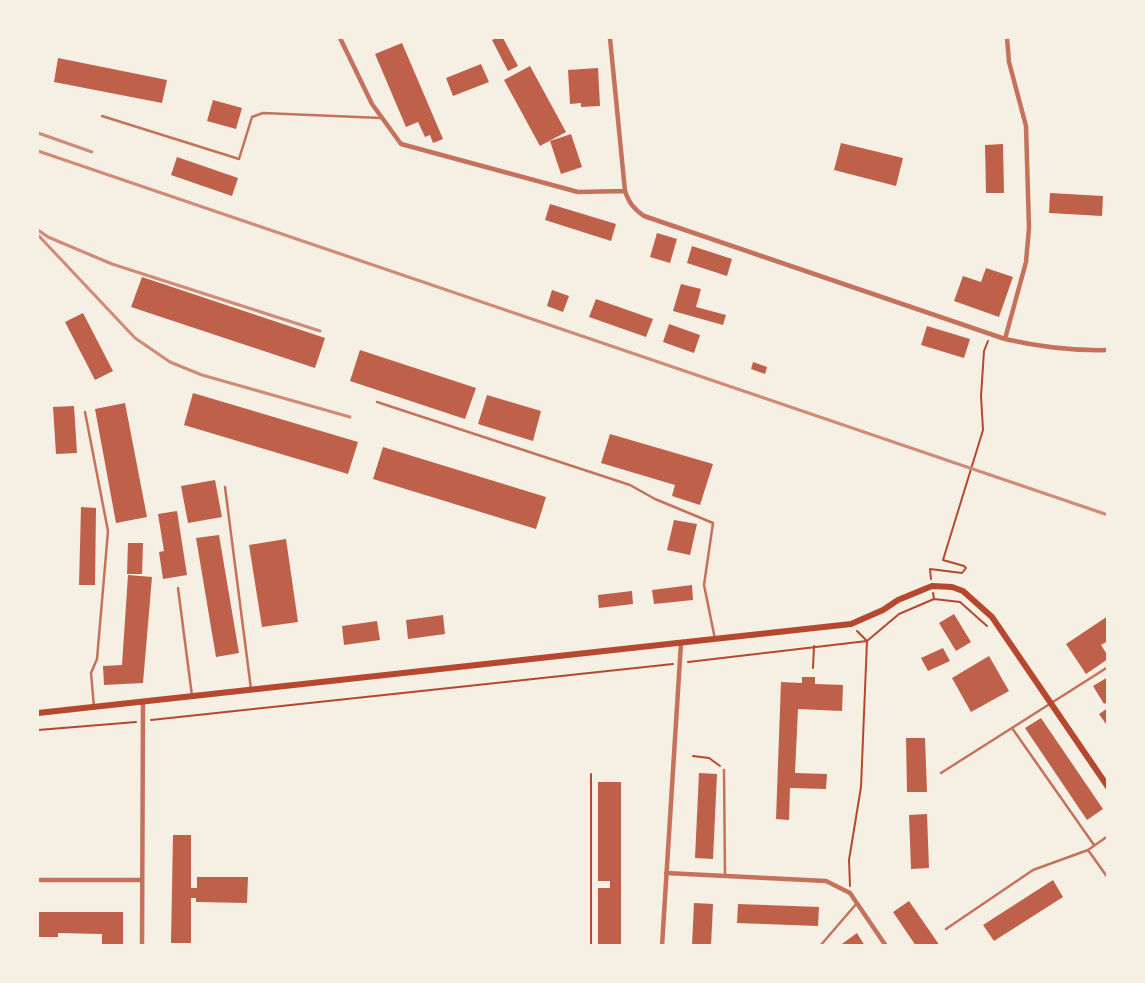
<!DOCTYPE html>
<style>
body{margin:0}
#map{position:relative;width:1145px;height:983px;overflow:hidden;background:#f6efe4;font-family:"Golos Text",sans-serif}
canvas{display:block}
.frame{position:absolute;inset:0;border:39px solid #f6efe4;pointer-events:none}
</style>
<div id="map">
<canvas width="1145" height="983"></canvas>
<div class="frame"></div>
</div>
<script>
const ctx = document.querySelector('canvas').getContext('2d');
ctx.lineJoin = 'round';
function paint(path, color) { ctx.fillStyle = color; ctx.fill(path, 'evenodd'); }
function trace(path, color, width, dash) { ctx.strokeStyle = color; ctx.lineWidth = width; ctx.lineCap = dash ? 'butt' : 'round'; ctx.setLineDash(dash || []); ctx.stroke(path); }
const building = new Path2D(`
 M496 38H503L518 66 508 71 492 40Z
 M402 43 443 139 433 143 430 135 425 137 418 122 406 127 375 54Z
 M58 58 167 80 162 103 54 82Z
 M481 64 489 82 453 96 446 78Z
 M530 66 566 132 540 146 504 80Z
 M598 68 600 106 581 107V103L570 104 568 70Z
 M213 100 242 108 236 129 207 121Z
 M571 134 582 167 561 174 550 141Z
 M841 143 903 158 896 186 834 170Z
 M1003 144 1004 193H986L985 145Z
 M177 157 238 178 232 196 171 175Z
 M1050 193 1103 196 1102 216 1049 213Z
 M550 204 616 224 611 241 545 220Z
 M657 233 677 239 670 263 650 257Z
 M692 246 732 259 727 276 687 263Z
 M986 268 1013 277 999 317 954 301 963 276 981 282Z
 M142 277 325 338 315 368 131 307Z
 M681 284 701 289 696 307 726 315 723 325 673 311Z
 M552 290 569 296 563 312 547 306Z
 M596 299 653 319 646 337 589 317Z
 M83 313 113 371 95 380 65 322Z
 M669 324 700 335 694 353 663 342Z
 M927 326 970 339 964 358 921 345Z
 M360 350 476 388 465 419 350 381Z
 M753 362 767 367 765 374 751 369Z
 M193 393 358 442 348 474 184 425Z
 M487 395 541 411 533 441 478 424Z
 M125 403 147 517 116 523 95 409Z
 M74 406 77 453 56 454 53 407Z
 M610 434 713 464 700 505 672 496 675 485 601 463Z
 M383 447 546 497 536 529 373 479Z
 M215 480 222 517 188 523 181 486Z
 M81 507 96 508 95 585H79Z
 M177 511 187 575 163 579 159 552 164 551 158 514Z
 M674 520 697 524 690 555 667 550Z
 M219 535 239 653 216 657 196 538Z
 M286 539 298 622 262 627 249 545Z
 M128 543H143L142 574H127Z
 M128 575 152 577 143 683 104 685 103 666 122 665Z
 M692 585 693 600 654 604 652 590Z
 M632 591 633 604 599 608 598 595Z
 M954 614 971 642 956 651 939 623Z
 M443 615 445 634 408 639 406 620Z
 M1108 616V641L1101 645 1108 656V659L1086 674 1066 644Z
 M377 621 380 640 344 645 342 626Z
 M943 648 950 661 928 671 921 658Z
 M989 656 1009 691 971 712 952 678Z
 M802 677H815V684L843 685 842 711 798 709 795 773 827 774 826 789 790 788 789 820 776 819 781 682 802 683Z
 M1108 677V702L1104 704 1093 686Z
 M1108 708V727L1099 714Z
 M1041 718 1103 809 1087 820 1025 728Z
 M906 738H925L927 792H907Z
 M699 773 717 774 713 859 695 858Z
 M598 782H621V946H598V888H610V881H598Z
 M927 814 929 868 911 869 909 815Z
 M173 835H191V888H197V877H248L247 903 196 902V898H191V943H171Z
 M1053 880 1063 897 994 941 983 925Z
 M909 901 940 946H916L893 912Z
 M694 903 713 904 711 946H692Z
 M738 904 819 907 818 926 737 923Z
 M38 912H123V946H102V934L58 933V937H38Z
 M857 933 865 946H839Z`);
const path = new Path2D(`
 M931 579 930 569 962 573 966 568 964 566 943 560 983 430 981 396 984 351 988 341
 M933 593 934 599 960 602 987 626
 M688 662 867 641 899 614 934 599
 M813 668 814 646
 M151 720 673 664
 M38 730 136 722
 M693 756 709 758 720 766
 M850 886 849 860 861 787 867 641 857 631
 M591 946V774`);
const service = new Path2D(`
 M102 116 239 159 252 117 263 113 381 118
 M377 402 630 485 655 499 713 523 704 585 715 639
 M85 412 108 531 97 659 91 673 94 707
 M225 487 251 689
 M178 588 192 696
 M1012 728 1094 845
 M724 770 725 876
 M941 773 1108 667
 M1088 850 1108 878
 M946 929 1033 870 1088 850 1108 836
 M820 946 857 903`);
const minor = new Path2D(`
 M340 38 372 104 401 144 578 192 625 191
 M610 38 625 191C629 203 634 209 644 216L1005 339C1040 347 1072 351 1108 350
 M1005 339 1026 262 1029 228 1026 126 1009 62 1007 38
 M666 873 826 881 850 893 886 946
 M38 880H141
 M142 946 143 701
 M662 946 681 643`);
const secondary = new Path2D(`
 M38 713 851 624 883 610 898 600 932 586 952 587 963 591 992 617 1108 787`);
const rail = new Path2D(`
 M38 133 92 152
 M38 151 1108 515
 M38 230 48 237 112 264 320 331
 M38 235 135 338 170 362 202 375 350 417`);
paint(building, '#bf614a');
trace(path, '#b5482f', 2);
trace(service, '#c5725c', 2.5);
trace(minor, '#c5725c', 4.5);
trace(secondary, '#b5482f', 6);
trace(rail, '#cf8b77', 3);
</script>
